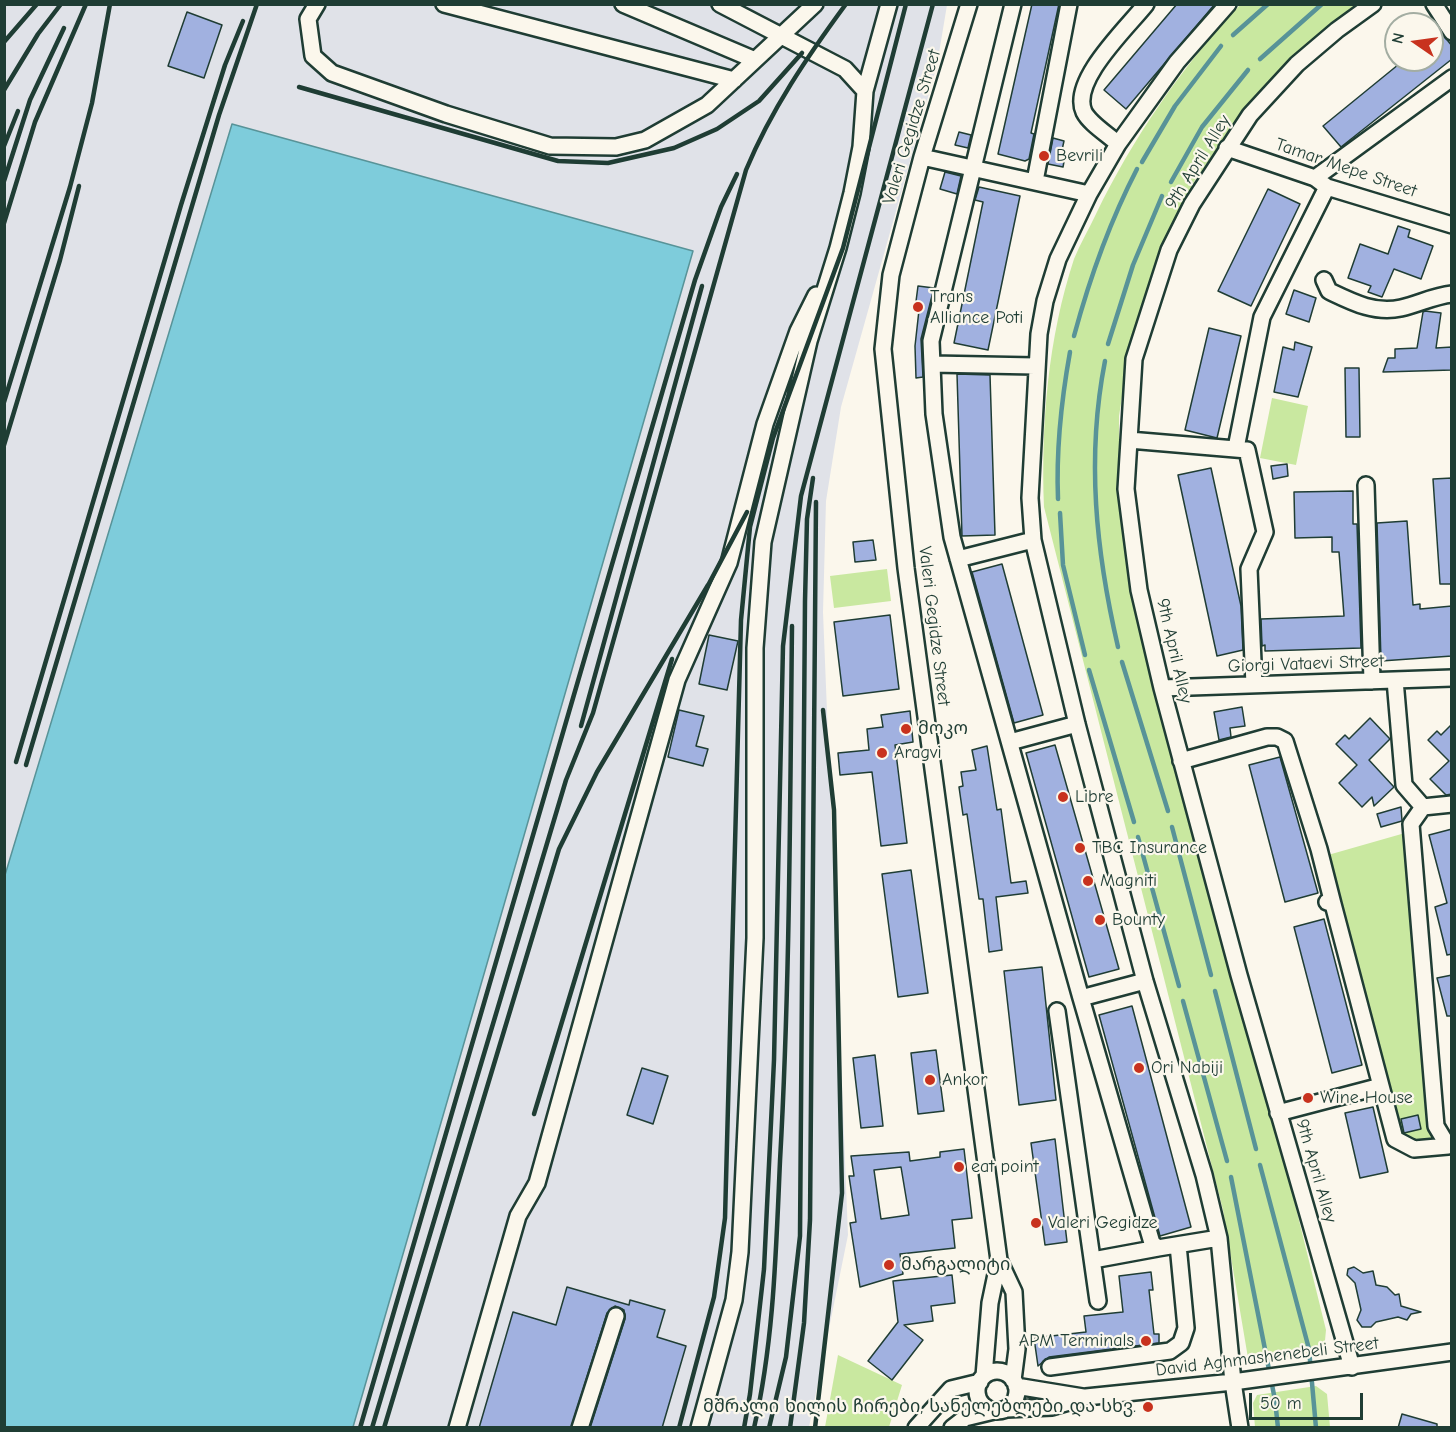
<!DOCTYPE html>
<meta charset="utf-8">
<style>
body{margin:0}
#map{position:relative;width:1456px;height:1432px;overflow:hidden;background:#fbf7ec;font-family:"Comic Neue",sans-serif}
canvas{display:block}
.frame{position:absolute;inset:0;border:6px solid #1f3d34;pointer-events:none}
.north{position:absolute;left:1384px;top:12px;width:60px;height:60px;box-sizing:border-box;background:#fbf7ec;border:2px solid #a3ada2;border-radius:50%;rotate:283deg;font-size:16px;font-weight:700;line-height:24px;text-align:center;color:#1f3d34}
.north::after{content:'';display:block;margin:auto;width:21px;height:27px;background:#c8321e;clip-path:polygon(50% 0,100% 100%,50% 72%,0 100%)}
.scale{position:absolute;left:1249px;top:1393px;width:114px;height:27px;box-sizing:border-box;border:3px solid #1f3d34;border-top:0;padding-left:8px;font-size:18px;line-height:21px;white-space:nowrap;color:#1f3d34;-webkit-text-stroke:4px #fbf7ec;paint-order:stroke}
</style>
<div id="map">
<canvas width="1456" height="1432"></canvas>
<div class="frame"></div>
<div class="north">N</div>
<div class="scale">50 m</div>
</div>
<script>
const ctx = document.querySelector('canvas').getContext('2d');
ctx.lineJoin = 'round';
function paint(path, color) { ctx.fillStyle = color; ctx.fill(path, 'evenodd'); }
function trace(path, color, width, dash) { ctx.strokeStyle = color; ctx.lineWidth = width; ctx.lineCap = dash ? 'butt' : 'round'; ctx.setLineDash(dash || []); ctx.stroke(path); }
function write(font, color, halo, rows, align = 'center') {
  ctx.font = font + ' "Comic Neue","Noto Sans Georgian",sans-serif'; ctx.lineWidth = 4.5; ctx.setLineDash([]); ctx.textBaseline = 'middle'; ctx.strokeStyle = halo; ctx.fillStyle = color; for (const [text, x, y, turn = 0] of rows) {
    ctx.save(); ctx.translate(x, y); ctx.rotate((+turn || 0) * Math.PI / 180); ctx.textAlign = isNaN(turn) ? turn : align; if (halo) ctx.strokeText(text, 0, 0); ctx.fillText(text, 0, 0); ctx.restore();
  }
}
const built = new Path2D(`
 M5 5H947L937 65 841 407 826 501 823 612 848 1235 809 1427H353L693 251 5 875Z`);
const green = new Path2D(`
 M1240 5H1360L1296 57 1251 104 1195 180 1166 240 1130 347 1119 416V486L1134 587 1153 685 1227 962 1277 1131 1326 1330 1324 1351 1252 1363 1248 1358 1223 1210 1044 507C1041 424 1048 338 1074 259 1080 244 1089 229 1096 214 1133 138 1182 66 1240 5Z
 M1272 398 1308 406 1296 465 1260 458Z
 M887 569 891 601 834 608 830 576Z
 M1405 833 1434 1142 1415 1143 1402 1134 1328 855Z
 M838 1355 902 1385 889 1427H825Z
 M1316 1386 1327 1394 1330 1427H1255L1253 1403 1257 1395Z`);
const water = new Path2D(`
 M232 124 693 251 353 1427H5V875Z`);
const stream = new Path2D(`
 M1233 35 1268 4
 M1260 59 1322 4
 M1142 162 1175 106 1221 46
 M1171 182 1202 127 1248 70
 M1074 336C1090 277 1109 223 1137 169
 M1108 344 1133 265 1162 196
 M1105 361C1086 458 1096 552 1118 647
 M1058 499C1056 449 1061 402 1070 352
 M1060 513 1063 565 1085 655
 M1122 662 1168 811
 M1089 670 1134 822
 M1172 827 1211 975
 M1138 837 1179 986
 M1215 991 1256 1149
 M1183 1001 1227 1161
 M1260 1165 1309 1349 1316 1428
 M1231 1177 1275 1400 1278 1428`);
const building = new Path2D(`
 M1032 4H1059L1031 133 1034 134 1029 159 1025 161 998 154Z
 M1177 4H1215L1126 109 1104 90Z
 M187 12 222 25 204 78 168 66Z
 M1440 31 1452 46V59L1341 147 1323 126 1404 60H1432V37Z
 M959 132 971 135 968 148 955 145Z
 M1053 138 1064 141 1062 150 1066 151 1063 167 1048 164Z
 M945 172 961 176 957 194 940 189Z
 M979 187 1020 196 988 350 954 343 983 202 975 200Z
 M1268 189 1300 204 1251 306 1218 291Z
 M1398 226 1410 230 1408 237 1433 246 1421 279 1394 269 1382 297 1368 292 1371 286 1348 278 1360 244 1388 254Z
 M918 286 934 288 921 339 923 377 916 378 915 346 919 310 915 309Z
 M1294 290 1316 298 1309 322 1286 314Z
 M1425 311 1441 313 1436 348 1452 347V370L1383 372 1388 358H1395V349L1417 348 1423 312Z
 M1209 328 1241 336 1217 438 1185 430Z
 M1295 342 1312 347 1298 397 1274 392 1283 347 1294 350Z
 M1345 368H1359L1360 437H1346Z
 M957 374 990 375 995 535 962 536Z
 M1287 464 1288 476 1273 479 1271 466Z
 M1211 468 1241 606 1243 650 1217 656 1178 475Z
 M1452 478V584H1440L1433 479Z
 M1353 491V524H1357L1361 648 1265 651V645L1262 646 1261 619 1344 616 1339 552H1332V537L1295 538 1294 492Z
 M1407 521 1413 605 1420 604V609L1452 606V656L1381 661 1377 523Z
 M873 540 876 560 855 562 853 542Z
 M1002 564 1043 715 1014 723 972 572Z
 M890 615 899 689 843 696 834 622Z
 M709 635 738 641 727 690 699 684Z
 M1242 707 1245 726 1230 728 1231 737 1219 740 1214 712Z
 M679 710 704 716 696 746 708 749 703 766 668 757Z
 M910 711 913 742 895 745 907 843 881 846 872 772 840 775 838 753 869 750 867 729 883 727 881 715Z
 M1370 718 1390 739 1369 760 1394 787 1374 806 1372 797 1362 807 1339 783 1357 765 1336 744 1345 735 1349 739Z
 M1452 724V794L1446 795 1430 779 1449 761 1428 740 1437 731 1441 735Z
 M1055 745 1119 969 1089 977 1026 753Z
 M987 746 997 810 1001 809 1011 883 1026 881 1028 893 996 897 1002 950 989 952 983 899H979L967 814 963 815 959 787 963 786 961 772 976 770 972 750Z
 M1280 757 1318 893 1285 902 1249 765Z
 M1401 807 1402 821 1381 827 1377 814Z
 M1452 829V954L1447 955 1435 907 1447 903 1429 835Z
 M911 870 928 993 898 997 882 874Z
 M1324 919 1362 1065 1332 1073 1294 927Z
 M1042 967 1056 1100 1019 1105 1004 971Z
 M1452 975V1016H1447L1437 978Z
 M1132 1006 1191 1227 1160 1236 1099 1015Z
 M936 1050 944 1111 918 1114 911 1053Z
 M875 1055 883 1126 861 1128 853 1058Z
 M642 1068 668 1076 653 1124 627 1115Z
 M1373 1107 1388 1172 1360 1178 1345 1113Z
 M1418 1115 1421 1129 1404 1133 1401 1119Z
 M1055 1139 1067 1242 1045 1245 1031 1143Z
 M964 1149 972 1218 952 1220 955 1248 900 1254 903 1274 860 1287 850 1223 856 1222 849 1176H854L851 1156 909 1152 910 1161 940 1157V1152ZM901 1167 909 1215 881 1219 874 1170Z
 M1354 1267 1363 1273 1373 1271 1376 1285 1387 1287 1395 1295 1399 1294 1401 1306 1421 1312 1411 1314 1407 1320 1398 1317 1376 1322 1371 1327H1362L1357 1320 1361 1310 1355 1283 1347 1275 1348 1269Z
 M1151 1272 1153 1290H1149L1154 1334H1159V1343L1049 1357 1038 1366 1034 1338 1086 1332 1084 1316 1123 1312 1119 1276Z
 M952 1275 955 1303 931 1306 933 1321 904 1325 923 1340 892 1380 868 1361 898 1322 893 1281Z
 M567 1287 629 1305 630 1300 665 1310 657 1337 686 1346 662 1428H590L625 1319 624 1310 615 1306 607 1313 571 1428H479L513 1312 556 1325Z
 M1402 1414 1437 1424V1428H1398Z`);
const minor = new Path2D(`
 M317 4 308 19 313 56 332 73 446 114 550 146 616 147 645 140 707 105 815 4
 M444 4 734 80
 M623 4 755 60
 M969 4 922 157 891 275 883 349 906 568 999 1260 1014 1292 1017 1349 1013 1380
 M1013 4 931 341 934 414 952 537 1081 998
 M1228 4 1177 62 1118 144 1089 194 1058 259 1045 301 1039 334 1030 498 1033 540 1077 724 1145 981 1204 1175 1219 1238 1233 1382 1240 1428
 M1434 4 1452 32
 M865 91 889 4
 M1118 144C1109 135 1090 124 1084 112 1070 81 1127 28 1146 4
 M1227 148 1315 178 1327 187 1452 225
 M922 157 1089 194
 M1315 178 1452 78
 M1035 181 1069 4
 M1324 280 1329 291C1352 302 1375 314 1401 308 1419 304 1433 296 1452 294
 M932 364 1035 366
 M1129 440 1247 450 1265 532 1249 569 1254 685
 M1236 448 1262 317 1327 187
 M1366 485 1372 681
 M958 559 1033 540
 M1395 680 1404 785 1423 807
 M1162 688 1452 678
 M1010 742 1077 724
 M1181 761 1267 737H1277L1285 741 1319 849 1333 904
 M1452 804 1423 807 1411 824 1436 1126 1448 1146 1452 1145
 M1145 981 1081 998 1152 1243 1158 1248 1219 1238
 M1057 1011 1098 1301
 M1381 1086 1395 1139 1414 1149 1448 1146
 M1278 1113 1381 1086 1333 904 1327 902
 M1093 1260 1158 1248
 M1050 1367 1170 1351 1181 1343 1186 1328 1178 1245
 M1352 1367 1239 975 1162 688 1139 590 1126 489 1134 359 1169 250 1192 204 1250 115 1297 64 1337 30 1373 4
 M977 1391a20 20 0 1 1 40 0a20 20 0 1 1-40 0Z
 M984 1376 990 1303 999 1260
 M1016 1386 1083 1397
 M1007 1409 1052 1407 1086 1397 1233 1382 1452 1352
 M457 1428 518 1216 537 1183 677 680 729 563 765 424 798 331 816 295
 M580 1428 616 1316
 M699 1428 734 1300 740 1252 755 938V648L763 542 809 341 838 248 852 193 861 147 865 91 845 69 720 4
 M916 1428 951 1389 980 1382
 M952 1428 965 1418 994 1411`);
const rail = new Path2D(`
 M4 42 37 4
 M299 87 558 161 608 163 674 148 717 129 759 101 802 53
 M4 90 38 34 61 4
 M4 146 18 111
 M4 181 30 100 64 28
 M4 223 35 122 86 4
 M4 402 70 187 92 103 110 4
 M4 445 60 260 79 186
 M705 591 747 512
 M581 726 702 286
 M16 762 181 205 225 65 243 21
 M26 765 219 115 257 4
 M534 1114 672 659
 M360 1428 695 280 721 207 737 174
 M372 1428 566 780 593 713 746 170C771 110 807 57 846 4
 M384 1428 559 849 597 772 708 585
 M679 1428 714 1297 725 1218 741 620 750 527 773 438 843 248 906 4
 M744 1428 750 1394 764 1269 774 1060 783 646 801 496 933 4
 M754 1428C774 1341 776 1250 780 1161 790 983 790 804 792 626
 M769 1428 786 1357 800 1236 805 601 807 519 813 478
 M790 1428 804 1323 810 1220 816 502
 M815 1428 842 1193 834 810 823 710`);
const markers = [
 [1044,156,6,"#c8321e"],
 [918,307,6,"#c8321e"],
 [906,729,6,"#c8321e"],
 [882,753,6,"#c8321e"],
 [1063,797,6,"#c8321e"],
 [1080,848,6,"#c8321e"],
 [1088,881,6,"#c8321e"],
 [1100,920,6,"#c8321e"],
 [1139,1068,6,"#c8321e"],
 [930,1080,6,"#c8321e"],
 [1308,1098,6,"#c8321e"],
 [959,1167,6,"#c8321e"],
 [1036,1223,6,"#c8321e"],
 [889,1265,6,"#c8321e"],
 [1146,1341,6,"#c8321e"],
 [1148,1407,6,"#c8321e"]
];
const streetNames = [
 ["Valeri Gegidze Street",912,127,-73],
 ["9th April Alley",1198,162,-58],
 ["Tamar Mepe Street",1346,168,19],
 ["Valeri Gegidze Street",934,626,83],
 ["9th April Alley",1174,651,77],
 ["Giorgi Vataevi Street",1306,664,-2],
 ["9th April Alley",1316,1171,74],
 ["David Aghmashenebeli Street",1267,1357,-7]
];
const poiNames = [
 ["Bevrili",1056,156],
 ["Trans",930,297],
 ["Alliance Poti",930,318],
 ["მოკო",918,729],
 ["Aragvi",894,753],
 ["Libre",1075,797],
 ["TBC Insurance",1092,848],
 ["Magniti",1100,881],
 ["Bounty",1112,920],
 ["Ori Nabiji",1151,1068],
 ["Ankor",942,1080],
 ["Wine House",1320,1098],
 ["eat point",971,1167],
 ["Valeri Gegidze",1048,1223],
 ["მარგალიტი",901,1265],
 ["APM Terminals",1134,1341,"right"],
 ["მშრალი ხილის ჩირები, სანელებლები და სხვ.",1136,1407,"right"]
];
paint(built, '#e0e2e8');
paint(green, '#c9e8a0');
paint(water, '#7eccdb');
trace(water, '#589398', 1.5);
trace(stream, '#589398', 4.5);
paint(building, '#a1b1e0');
trace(building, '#1f3d34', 1.5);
trace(minor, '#1f3d34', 20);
trace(minor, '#fbf7ec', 15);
trace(rail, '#1f3d34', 4.5);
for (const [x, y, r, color] of markers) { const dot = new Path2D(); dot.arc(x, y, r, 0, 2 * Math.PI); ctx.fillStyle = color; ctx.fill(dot); trace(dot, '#fbf7ec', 2); }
write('18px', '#1f3d34', '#fbf7ec', streetNames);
write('18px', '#1f3d34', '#fbf7ec', poiNames, 'left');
</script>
